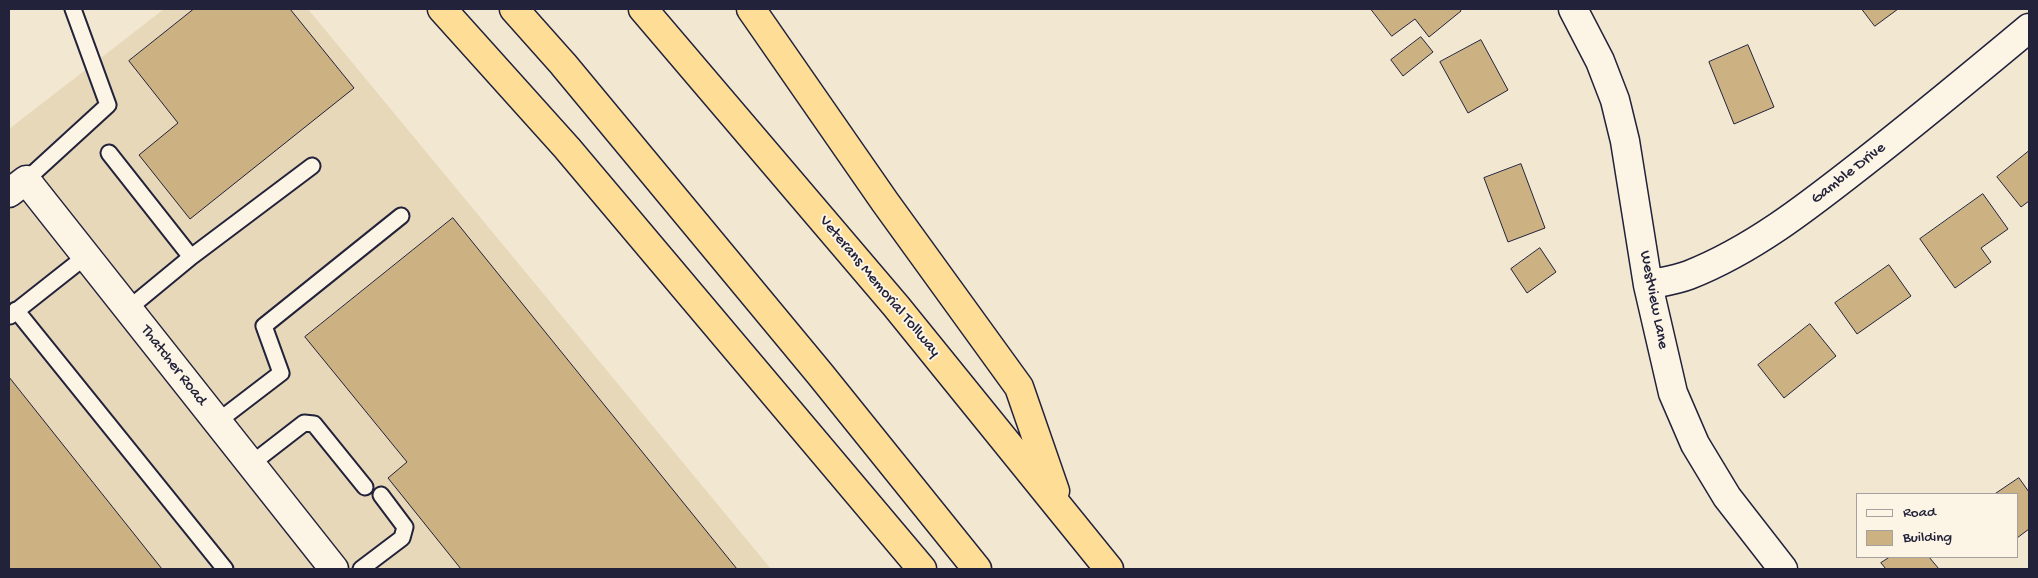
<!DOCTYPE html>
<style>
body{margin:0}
#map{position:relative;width:2038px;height:578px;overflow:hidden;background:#f2e8d1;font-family:"Gochi Hand",sans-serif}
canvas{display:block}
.frame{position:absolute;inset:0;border:10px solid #22223b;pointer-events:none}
.legend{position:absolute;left:1856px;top:493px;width:162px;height:65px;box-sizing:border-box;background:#fcf5e5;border:1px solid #a5a1a1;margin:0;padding:6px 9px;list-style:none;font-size:15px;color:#22223b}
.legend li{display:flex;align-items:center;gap:10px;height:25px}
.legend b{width:25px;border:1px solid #a5a1a1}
</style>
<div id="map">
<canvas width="2038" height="578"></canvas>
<div class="frame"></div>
<ul class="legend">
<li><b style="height:6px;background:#fcf5e5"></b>Road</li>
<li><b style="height:14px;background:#ccb282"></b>Building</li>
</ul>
</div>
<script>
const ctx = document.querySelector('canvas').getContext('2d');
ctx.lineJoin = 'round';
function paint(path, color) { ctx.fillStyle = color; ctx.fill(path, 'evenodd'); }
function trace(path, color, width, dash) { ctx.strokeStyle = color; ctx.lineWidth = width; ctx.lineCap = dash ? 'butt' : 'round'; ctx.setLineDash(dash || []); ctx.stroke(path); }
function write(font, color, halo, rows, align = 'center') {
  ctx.font = font + ' "Gochi Hand",sans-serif'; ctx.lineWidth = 4; ctx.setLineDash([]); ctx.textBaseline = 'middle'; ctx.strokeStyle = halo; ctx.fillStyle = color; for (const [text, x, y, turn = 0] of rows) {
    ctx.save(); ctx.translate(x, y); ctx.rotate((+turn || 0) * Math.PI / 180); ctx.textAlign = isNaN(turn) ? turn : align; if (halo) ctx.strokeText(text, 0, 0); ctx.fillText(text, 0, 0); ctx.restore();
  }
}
const built = new Path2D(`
 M164 9H308L771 569H9V129Z`);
const building = new Path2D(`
 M194 9H290L354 88 190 219 139 155 178 123 129 61Z
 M1371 9H1460L1461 11 1429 37 1415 19 1392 36Z
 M1862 9H1898L1875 26Z
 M1421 37 1433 52 1403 76 1391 60Z
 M1481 40 1508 90 1468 113 1440 62Z
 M1748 45 1774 107 1734 124 1709 62Z
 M2029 151V201L2021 207 1997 177Z
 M1521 164 1545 228 1508 242 1484 178Z
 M1983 194 2008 229 1981 248 1991 262 1955 288 1920 239Z
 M453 218 737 569H461L388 478 407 462 305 337Z
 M1540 248 1556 272 1527 293 1511 269Z
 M1889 265 1911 296 1857 334 1835 303Z
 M1810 324 1836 356 1784 398 1758 365Z
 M9 377 162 569H9Z
 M2019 478 2029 492V529L2017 538V494H1995Z
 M1890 557H1929L1939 569H1886L1881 563Z`);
const service = new Path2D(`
 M109 153 191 257 128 309
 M26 180 108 105 73 9
 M191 257 312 166
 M16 310 225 569
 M10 316 86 256
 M217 422 281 373 264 326 401 216
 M251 464 304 423 314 424 365 487
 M361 569 402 538 405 527 381 495`);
const minor = new Path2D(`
 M1573 9 1600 61 1615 100 1625 141 1648 285 1673 393 1695 444 1727 497 1783 569
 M9 193 26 180 334 569
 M1648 285C1661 282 1676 280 1689 275 1755 249 1812 203 1867 160 1922 117 1975 73 2029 28`);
const motorway = new Path2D(`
 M442 9 567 148 922 569
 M514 9 563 64 820 374 977 569
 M643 9 896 306 1109 569
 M751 9 885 202 1019 387 1055 491`);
const streetNames = [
 ["Gamble Drive",1849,174,-38],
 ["Veterans Memorial Tollway",879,287,50],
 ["Westview Lane",1653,300,79],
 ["Thatcher Road",173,366,52]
];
paint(built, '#e7d8b9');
paint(building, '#ccb282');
trace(building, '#22223b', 1);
trace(service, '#22223b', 19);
trace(minor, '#22223b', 31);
trace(motorway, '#22223b', 31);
trace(service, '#fcf5e5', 15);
trace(minor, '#fcf5e5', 28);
trace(motorway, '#fedd96', 28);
write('16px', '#22223b', '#fcf5e5', streetNames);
</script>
